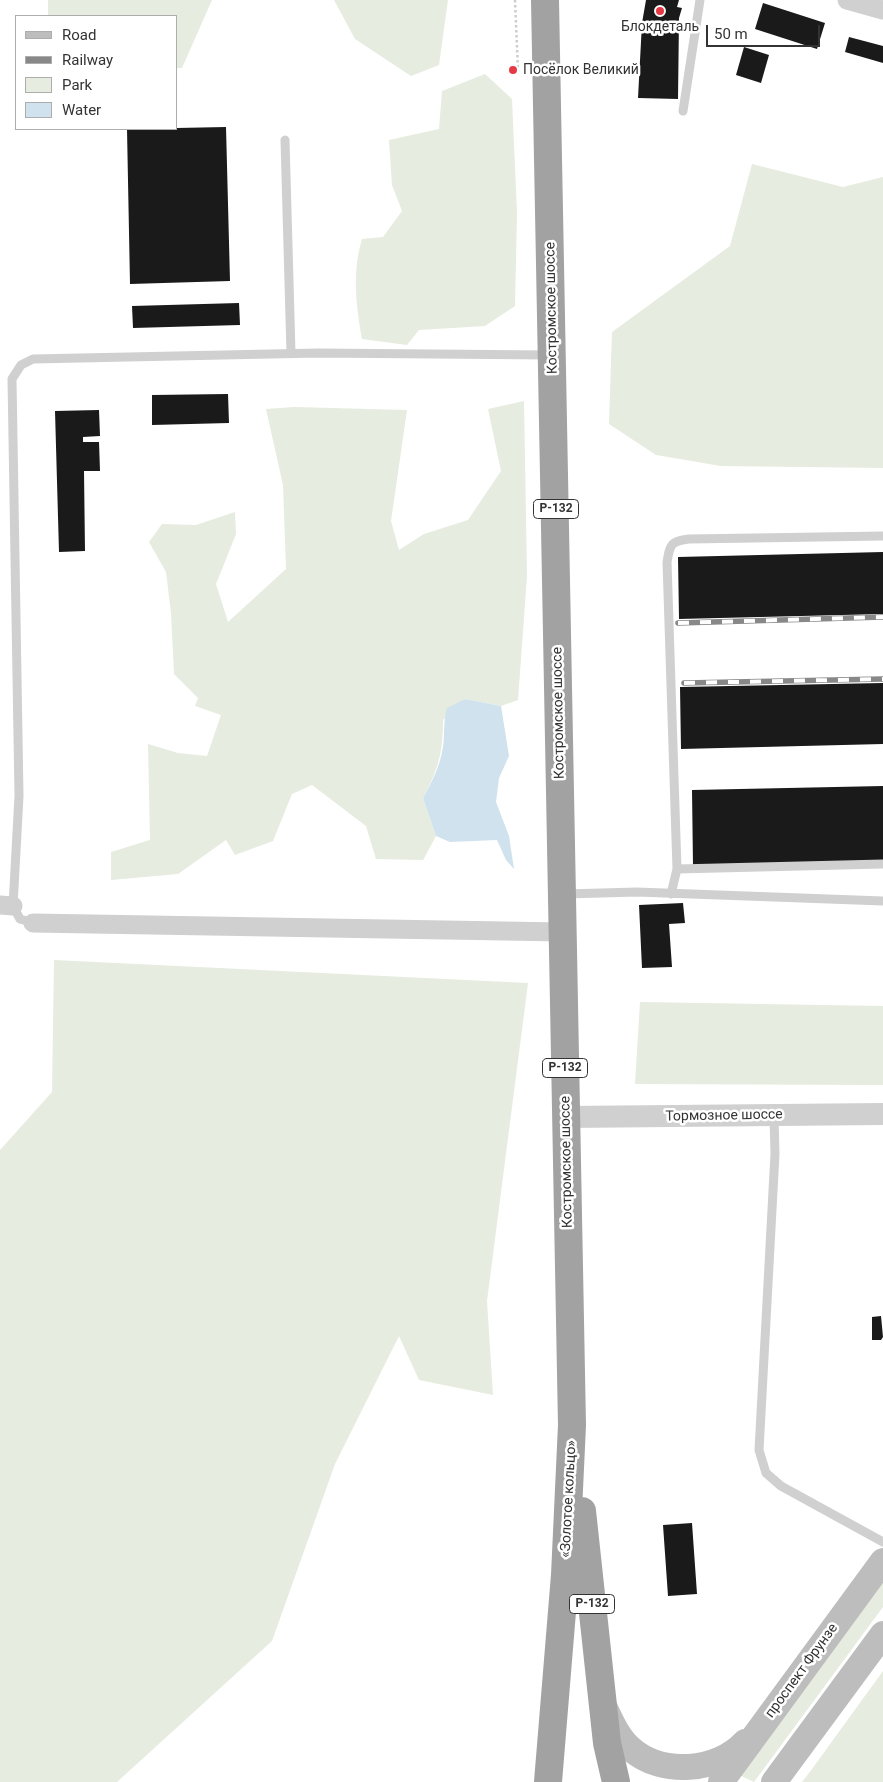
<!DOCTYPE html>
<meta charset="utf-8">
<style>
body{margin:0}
#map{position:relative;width:883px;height:1782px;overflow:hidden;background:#fff;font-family:Roboto,sans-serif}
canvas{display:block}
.legend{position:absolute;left:15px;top:15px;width:162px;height:115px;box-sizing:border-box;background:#fff;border:1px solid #adadad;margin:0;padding:6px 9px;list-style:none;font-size:15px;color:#333}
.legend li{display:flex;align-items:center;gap:10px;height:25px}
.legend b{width:25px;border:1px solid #adadad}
.scale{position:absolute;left:706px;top:25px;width:114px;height:22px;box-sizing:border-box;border:2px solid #333;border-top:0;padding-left:6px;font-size:15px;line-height:18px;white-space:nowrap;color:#333;-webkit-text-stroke:4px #fff;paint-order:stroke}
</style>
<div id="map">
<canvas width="883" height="1782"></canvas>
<ul class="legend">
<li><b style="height:6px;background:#bdbdbd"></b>Road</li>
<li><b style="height:6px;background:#888"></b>Railway</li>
<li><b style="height:14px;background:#e6ecdf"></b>Park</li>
<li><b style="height:14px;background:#cfe2ee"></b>Water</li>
</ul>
<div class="scale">50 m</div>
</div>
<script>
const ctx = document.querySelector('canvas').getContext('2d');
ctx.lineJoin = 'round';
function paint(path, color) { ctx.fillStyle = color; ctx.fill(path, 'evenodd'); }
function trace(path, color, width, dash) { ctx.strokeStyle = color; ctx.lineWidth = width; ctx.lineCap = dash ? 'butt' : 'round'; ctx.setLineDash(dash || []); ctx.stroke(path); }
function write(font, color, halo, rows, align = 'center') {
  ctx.font = font + ' Roboto,sans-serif'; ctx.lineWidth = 5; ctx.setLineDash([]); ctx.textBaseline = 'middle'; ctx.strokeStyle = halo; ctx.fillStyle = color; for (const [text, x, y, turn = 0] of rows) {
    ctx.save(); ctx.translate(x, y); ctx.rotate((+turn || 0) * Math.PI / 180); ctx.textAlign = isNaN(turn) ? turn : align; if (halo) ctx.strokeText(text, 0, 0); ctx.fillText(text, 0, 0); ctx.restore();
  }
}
const green = new Path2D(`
 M48 0H212L182 68H176V16H48Z
 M334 0H448L439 65 411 76 355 39Z
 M485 74 512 99 517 213 515 306 485 326 419 330 407 345 362 339C356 305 352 272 362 239L383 237 402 211 392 185 389 140 439 129 442 91Z
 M752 164 843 187 883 177V468L721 466 656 455 609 424 612 332 730 246Z
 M524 401 527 576 518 700 501 706 465 699 443 720C443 753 438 770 423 798L436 836 423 860 376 859 366 826 312 785 292 794 273 841 235 855 226 840 178 874 111 880V852L150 840 148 744 178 753 207 756 221 715 195 706 198 698 174 674 171 613 166 572 149 542 162 524 196 525 235 512 236 534 216 584 228 622 286 569 283 485 266 409 294 407 407 410 391 521 399 550 424 534 468 520 501 471 488 409Z
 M54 960 528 983 487 1301 493 1395 419 1380 399 1336 335 1464 272 1641 117 1782H0V1150L52 1092Z
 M640 1002 883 1006V1085L635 1084Z
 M883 1583V1607L754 1782 739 1775Z
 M883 1671V1782H802L812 1769Z`);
const water = new Path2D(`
 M465 699 501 706 509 756 499 778 496 802 509 836 514 869 506 860 497 840 450 842 436 836 423 798C432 782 440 766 443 747 445 734 443 722 447 708Z`);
const building = new Path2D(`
 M646 0H679L677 7 682 8 679 18 678 99 638 98 642 23Z
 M763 3 825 23 817 49 755 29Z
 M849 37 883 46V63L845 52Z
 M744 47 769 55 761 83 736 75Z
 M226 127 230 281 130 284 127 129Z
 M239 303 240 325 133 328 132 306Z
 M228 394 229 423 152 425V395Z
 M99 410 100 436 83 437V442H99L100 471H84L85 551 59 552 55 411Z
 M883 552V614L679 619 678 557Z
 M883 683V744L681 749 680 687Z
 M883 786V861L693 866 692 790Z
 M683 903 685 923 669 924 672 967 642 968 639 905Z
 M881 1316 883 1337 881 1340H872V1317Z
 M692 1523 697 1594 668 1596 663 1525Z`);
const path = new Path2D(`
 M515 0 518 71`);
const service = new Path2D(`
 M683 111 700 0
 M285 140 291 353
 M677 869 883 864
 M565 894 637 892 883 901
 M671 894 677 869 667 562C670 544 671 541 689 539L883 536
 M33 923 20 919 13 906 19 796 12 379 21 365 33 359 318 353 548 355
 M774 1116 775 1154 759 1450 766 1473 781 1486 883 1542`);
const minor = new Path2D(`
 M847 0 883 10
 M0 905 13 906
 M33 923 563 932`);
const tertiary = new Path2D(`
 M566 1117 883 1114`);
const secondary = new Path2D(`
 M604 1706C611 1721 618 1738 631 1749 662 1776 717 1772 745 1742
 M721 1782 883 1561
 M774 1782 883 1634`);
const trunk = new Path2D(`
 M545 0 572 1425 565 1575 548 1782
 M582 1511 607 1743 616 1782`);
const rail = new Path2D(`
 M678 623 883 617
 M684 683 883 679`);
const markers = [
 [660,11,5,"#e63946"],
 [513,70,5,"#e63946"]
];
const shields = [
 [556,509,45],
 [565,1068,45],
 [592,1604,45]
];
const shieldNames = [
 ["Р-132",556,509],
 ["Р-132",565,1068],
 ["Р-132",592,1604]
];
const poiNames = [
 ["Блокдеталь",660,27],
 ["Посёлок Великий",523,70,"left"]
];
const streetNames = [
 ["Костромское шоссе",552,308,-91],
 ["Костромское шоссе",559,713,-91],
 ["Тормозное шоссе",724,1116,-1],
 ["Костромское шоссе",567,1162,-91],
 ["«Золотое кольцо»",569,1499,-87],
 ["проспект Фрунзе",802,1671,-54]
];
paint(green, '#e6ecdf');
paint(water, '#cfe2ee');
paint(building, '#1a1a1a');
trace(path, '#cdcdcd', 2.5, [2.5, 2.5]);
trace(service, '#d0d0d0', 9);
trace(minor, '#d0d0d0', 19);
trace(tertiary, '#d0d0d0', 22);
trace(secondary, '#bdbdbd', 26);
trace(trunk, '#a2a2a2', 28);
trace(rail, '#888', 5.5);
trace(rail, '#fff', 4, [11]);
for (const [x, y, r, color] of markers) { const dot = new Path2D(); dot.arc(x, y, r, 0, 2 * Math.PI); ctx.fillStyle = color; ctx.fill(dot); trace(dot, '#fff', 2); }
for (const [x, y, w] of shields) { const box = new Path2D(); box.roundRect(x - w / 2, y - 9.5, w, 19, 4); ctx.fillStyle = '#fff'; ctx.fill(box); trace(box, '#333', 1); }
write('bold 12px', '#333', null, shieldNames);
write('14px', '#333', '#fff', poiNames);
write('14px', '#333', '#fff', streetNames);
</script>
